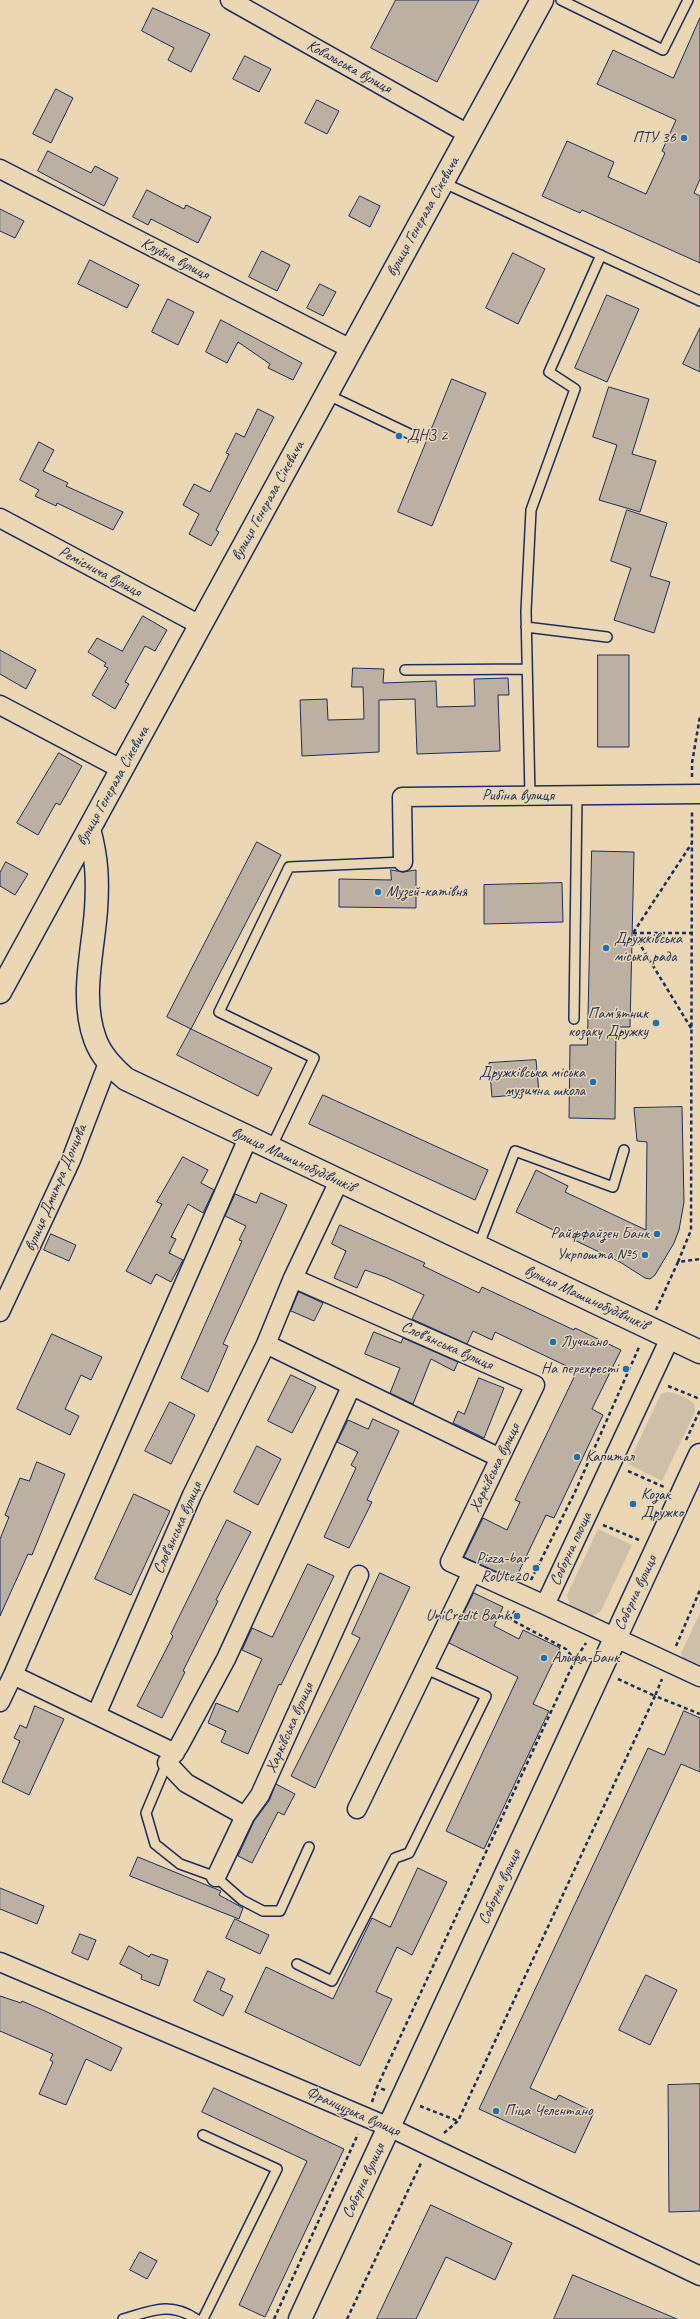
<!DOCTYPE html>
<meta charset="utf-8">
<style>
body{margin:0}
canvas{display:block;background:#ecd7b5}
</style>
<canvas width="700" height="2319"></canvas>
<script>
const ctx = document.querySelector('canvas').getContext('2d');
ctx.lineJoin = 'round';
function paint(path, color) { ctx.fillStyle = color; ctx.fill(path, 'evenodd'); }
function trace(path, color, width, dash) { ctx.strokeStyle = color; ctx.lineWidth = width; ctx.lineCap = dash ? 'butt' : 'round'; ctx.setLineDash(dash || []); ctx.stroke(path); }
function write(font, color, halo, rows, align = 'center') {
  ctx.font = font + ' Caveat,sans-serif'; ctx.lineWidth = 3; ctx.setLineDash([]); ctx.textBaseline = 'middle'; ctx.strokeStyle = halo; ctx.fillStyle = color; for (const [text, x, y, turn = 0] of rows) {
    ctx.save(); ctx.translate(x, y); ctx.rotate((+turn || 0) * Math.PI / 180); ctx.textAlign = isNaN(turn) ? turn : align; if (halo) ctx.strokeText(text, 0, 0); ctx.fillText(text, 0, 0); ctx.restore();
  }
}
const green = new Path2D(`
 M667 1392C678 1394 686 1396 694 1404L695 1412 662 1481 628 1464 658 1400 661 1394Z
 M598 1529 632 1545 601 1611 592 1617 577 1614 570 1605 567 1595Z
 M700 1613V1674L684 1663 681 1653Z`);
const building = new Path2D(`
 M396 0H479L437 82 371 48Z
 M153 8 210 34 191 72 168 60 174 48 142 31Z
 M700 18V179L694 193 700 196V263L582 210 580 213 542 196 567 141 614 162 608 177 646 194 665 153 662 151 676 120 597 84 613 50 673 78Z
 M245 56 271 69 259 92 233 79Z
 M56 89 73 98 51 143 33 134Z
 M317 100 339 111 327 134 305 123Z
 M48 151 91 173 95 166 118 178 104 206 38 171Z
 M147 190 184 209 186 205 211 217 198 243 151 219 148 225 133 217Z
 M360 196 380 206 370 227 349 216Z
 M0 209 24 221 15 238 0 231Z
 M262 251 290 265 277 291 249 277Z
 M513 253 545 269 518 324 486 308Z
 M90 260 139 285 127 308 78 284Z
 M320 284 336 292 323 316 307 308Z
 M607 295 639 309 607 382 575 368Z
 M168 299 194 312 178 345 152 332Z
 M221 320 302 363 293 380 268 368 270 364 238 342 227 363 206 352Z
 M700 328V372L683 364Z
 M452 379 486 393 432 526 398 512Z
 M609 387 649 399 632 454 656 461 640 512 599 500 617 445 593 437Z
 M258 409 274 417 216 530 219 532 211 546 189 534 199 514 183 505 194 484 210 492 229 454 226 453 236 433 244 437Z
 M39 442 54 450 43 471 68 483 66 486 123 512 113 530 57 503 56 506 35 496 39 490 20 480Z
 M627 510 667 523 650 576 670 582 654 633 614 620 631 568 611 561Z
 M143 616 167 630 155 651 145 646 125 682 129 684 115 709 92 695 108 668 104 666 106 663 88 652 97 638 122 651Z
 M0 650 36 670 26 689 0 674Z
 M598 655H629V747H598Z
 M353 668 384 669 383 683 436 681 437 707 475 706 474 679 508 678 509 695H498L500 751 417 754 415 699 379 700V752L302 756 300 700 327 699 328 720 364 719 363 687H352Z
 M59 753 82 766 60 805 56 803 38 835 17 823Z
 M257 842 281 855 191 1029 167 1017Z
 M592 851 634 852 630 1027H616L615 1119 569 1118 570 1045H587Z
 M6 862 28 874 15 895 0 886V873Z
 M391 870 403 872 416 870V908L339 907V879L391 880Z
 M562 883 563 922 484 924V885Z
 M191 1029 272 1068 258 1096 177 1055Z
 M536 1060 539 1093 492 1097 489 1063Z
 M323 1095 488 1170 475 1200 309 1124Z
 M682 1107 684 1202 679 1230 674 1243 655 1275 650 1279 645 1278 620 1262 516 1212 536 1170 568 1186 565 1192 646 1230 647 1142 637 1141 634 1108Z
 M183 1157 208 1170 201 1183 214 1190 203 1213 188 1204 171 1237 176 1239 169 1253 183 1260 171 1282 156 1274 151 1284 126 1271 162 1204 157 1202Z
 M261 1193 287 1205 223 1344 228 1346 208 1392 181 1378 242 1241 239 1240 246 1226 225 1216 235 1194 256 1203Z
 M340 1225 425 1263 423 1266 479 1293 482 1287 574 1330 575 1328 621 1350 592 1409 603 1415 554 1518 546 1515 515 1580 464 1557 483 1518 507 1530 520 1502 515 1500 577 1371 495 1332 492 1340 473 1331 467 1344 412 1319 424 1295 385 1277 365 1270 357 1288 334 1278 346 1251 332 1244Z
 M51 1234 76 1245 69 1261 44 1250Z
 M299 1292 323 1303 314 1321 291 1311Z
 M374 1332 401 1343 403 1338 458 1362 454 1371 431 1359 413 1404 390 1393 400 1368 365 1354Z
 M52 1334 102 1357 91 1380 81 1375 65 1409 79 1416 70 1435 17 1409Z
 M291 1375 316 1387 292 1433 268 1421Z
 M479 1378 504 1388 484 1438 453 1423 458 1411 464 1414Z
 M170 1402 195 1415 171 1464 145 1451Z
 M373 1419 399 1431 367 1500 372 1502 349 1548 324 1537 356 1468 351 1465 358 1452 337 1442 348 1420 368 1429Z
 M257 1446 281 1459 258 1505 234 1492Z
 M37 1462 65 1474 32 1555 28 1554 0 1616V1539L9 1517 5 1515 20 1478 29 1481Z
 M134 1494 170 1511 131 1595 95 1579Z
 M227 1520 251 1532 216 1600 218 1601 183 1671 185 1672 162 1718 137 1706 173 1636 171 1634Z
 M308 1564 334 1576 281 1685 279 1684 248 1754 221 1742 226 1731 208 1723 216 1703 238 1712 262 1659 242 1650 252 1628 272 1637Z
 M380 1573 410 1587 315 1788 291 1776 360 1638 352 1634Z
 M474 1593 503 1607 494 1626 519 1639 523 1630 560 1648 533 1704 549 1711 484 1849 446 1831 518 1677 449 1643Z
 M35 1706 64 1719 29 1795 2 1782 20 1741 14 1738 20 1725 26 1728Z
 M684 1711 700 1718V1772L681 1764 530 2088 556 2100 559 2095 594 2112 575 2153 479 2109 648 1748 664 1755Z
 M276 1784 295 1794 284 1815 278 1812 252 1863 238 1856 254 1821 269 1801Z
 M138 1857 221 1891 219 1895 243 1908 239 1919 130 1876Z
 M418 1868 447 1882 412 1955 397 1947 376 1992 392 1999 360 2066 245 2012 266 1967 333 1999 372 1918 390 1927Z
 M0 1888 44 1906 37 1924 0 1909Z
 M235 1919 269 1935 260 1954 226 1938Z
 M80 1934 96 1940 88 1960 72 1953Z
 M129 1946 149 1957 151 1954 168 1960 159 1986 141 1979 142 1975 120 1964Z
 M208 1971 225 1979 220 1990 233 1996 223 2016 194 2001Z
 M646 1975 677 1990 650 2045 619 2030Z
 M0 1996 21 2003 22 2001 45 2011 122 2048 111 2071 86 2059 66 2105 39 2094 53 2062 50 2060 53 2054 0 2031Z
 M700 2084V2211L669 2212 668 2085Z
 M214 2088 344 2149 265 2317 239 2305 307 2161 202 2112Z
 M431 2205 512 2243 495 2280 446 2257 416 2319H377Z
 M140 2252 157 2261 147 2279 130 2270Z
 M573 2275 677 2319H554Z`);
const path = new Path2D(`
 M692 777V763L700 716
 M633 933H692
 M691 1028 633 933 692 843
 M678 1262 691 1230 692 812
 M656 1310 678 1262 700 1259
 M668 1386 700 1399
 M686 1440 700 1410
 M628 1471 664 1487
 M603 1525 639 1540
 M531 1580 575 1492 640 1345
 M515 1611 510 1619 566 1649 575 1660 582 1663
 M676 1646 700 1590
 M618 1679 655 1696 662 1679
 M385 2090 377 2087 575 1660 586 1643
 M372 2102 377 2087
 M420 2106 458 2121
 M444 2133 458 2121 655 1696 700 1714
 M274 2319 358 2134
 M347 2319 422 2161`);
const service = new Path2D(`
 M561 0 663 50 688 0
 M442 182 700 301
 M326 394 414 436
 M526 627 607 637
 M405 670 527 669
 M530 797 526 611 531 510 575 389 549 372 601 255
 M574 1019 577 796
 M271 1148 314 1058 219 1012 289 867 403 862
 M478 1247 515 1151 613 1187 624 1150
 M167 1763 146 1813 155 1844 180 1864 216 1877 242 1900 263 1911H280L309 1847
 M297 1964 332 1981 395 1858 409 1853 486 1696 426 1669
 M203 2135 277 2169 203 2319
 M123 2319C151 2311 170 2301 196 2319`);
const minor = new Path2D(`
 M230 0 468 134
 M0 169 351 349
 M0 518 200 625
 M0 705 121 769
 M403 862 402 797 700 794
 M339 1181 293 1278 535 1385 450 1562 545 1605
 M293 1278 266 1344 500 1458
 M0 1312 71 1160 108 1063
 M670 1338 545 1605 700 1677
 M13 1675 248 1138
 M0 1702 13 1675 175 1753
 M96 1715 192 1495 266 1344
 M357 1809 472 1572
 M245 1816 186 1783 167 1763 179 1746 226 1659 351 1387
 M216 1877 245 1816 260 1795 359 1575
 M0 1962 389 2127 700 2276`);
const tertiary = new Path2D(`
 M89 829C97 858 98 880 96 910 93 952 80 997 95 1039 101 1056 113 1068 126 1079L700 1352
 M0 992 542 0
 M300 2319 700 1455`);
const markers = [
 [684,138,4,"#1f6fb2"],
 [399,436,4,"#1f6fb2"],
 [378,892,4,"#1f6fb2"],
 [606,948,4,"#1f6fb2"],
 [656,1023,4,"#1f6fb2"],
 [593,1082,4,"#1f6fb2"],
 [657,1234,4,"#1f6fb2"],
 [645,1255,4,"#1f6fb2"],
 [553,1342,4,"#1f6fb2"],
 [626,1369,4,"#1f6fb2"],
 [577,1457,4,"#1f6fb2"],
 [633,1504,4,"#1f6fb2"],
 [536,1568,4,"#1f6fb2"],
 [517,1616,4,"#1f6fb2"],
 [544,1658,4,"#1f6fb2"],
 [496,2111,4,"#1f6fb2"]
];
const streetNames = [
 ["Ковальська вулиця",349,67,29],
 ["вулиця Генерала Сікевича",423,217,-61],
 ["Клубна вулиця",175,259,27],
 ["вулиця Генерала Сікевича",268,501,-61],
 ["Реміснича вулиця",100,572,28],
 ["вулиця Генерала Сікевича",113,786,-61],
 ["Рибіна вулиця",518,796],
 ["вулиця Машинобудівників",293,1160,25],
 ["вулиця Дмитра Донцова",56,1188,-67],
 ["вулиця Машинобудівників",586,1298,25],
 ["Слов'янська вулиця",447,1346,24],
 ["Харківська вулиця",495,1468,-64],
 ["Слов'янська вулиця",178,1528,-66],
 ["Соборна площа",571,1549,-65],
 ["Соборна вулиця",636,1593,-65],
 ["Харківська вулиця",290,1728,-66],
 ["Соборна вулиця",500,1887,-65],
 ["Французька вулиця",353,2112,24],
 ["Соборна вулиця",364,2181,-65]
];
const poiNames = [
 ["ПТУ 36",676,138],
 ["ДНЗ 2",407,436,"left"],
 ["Музей-катівня",386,892,"left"],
 ["Дружківська",614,939,"left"],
 ["міська рада",614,957,"left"],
 ["Пам'ятник",648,1014],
 ["козаку Дружку",648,1032],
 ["Дружківська міська",585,1073],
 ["музична школа",585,1091],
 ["Райффайзен Банк",649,1234],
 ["Укрпошта №5",637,1255],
 ["Лучиано",561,1342,"left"],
 ["На перехресті",618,1369],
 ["Капитал",585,1457,"left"],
 ["Козак",641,1495,"left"],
 ["Дружко",641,1513,"left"],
 ["Pizza-bar",528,1559],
 ["RoUte20",528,1577],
 ["UniCredit Bank",509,1616],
 ["Альфа-Банк",552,1658,"left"],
 ["Піца Челентано",504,2111,"left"]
];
paint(green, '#cebfa8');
paint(building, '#bbb0a1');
trace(building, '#1b2f5e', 1);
trace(service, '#1b2f5e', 12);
trace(minor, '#1b2f5e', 21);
trace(tertiary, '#1b2f5e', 25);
trace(path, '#1b2f5e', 2.5, [4, 3]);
trace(service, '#ecd7b5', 9);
trace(minor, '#ecd7b5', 18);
trace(tertiary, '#ecd7b5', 22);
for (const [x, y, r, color] of markers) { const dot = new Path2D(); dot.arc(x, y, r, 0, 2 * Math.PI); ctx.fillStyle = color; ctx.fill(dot); trace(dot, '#ecd7b5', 1.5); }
write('16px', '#1b2f5e', '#ecd7b5', streetNames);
write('16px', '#1b2f5e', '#ecd7b5', poiNames, 'right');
</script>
